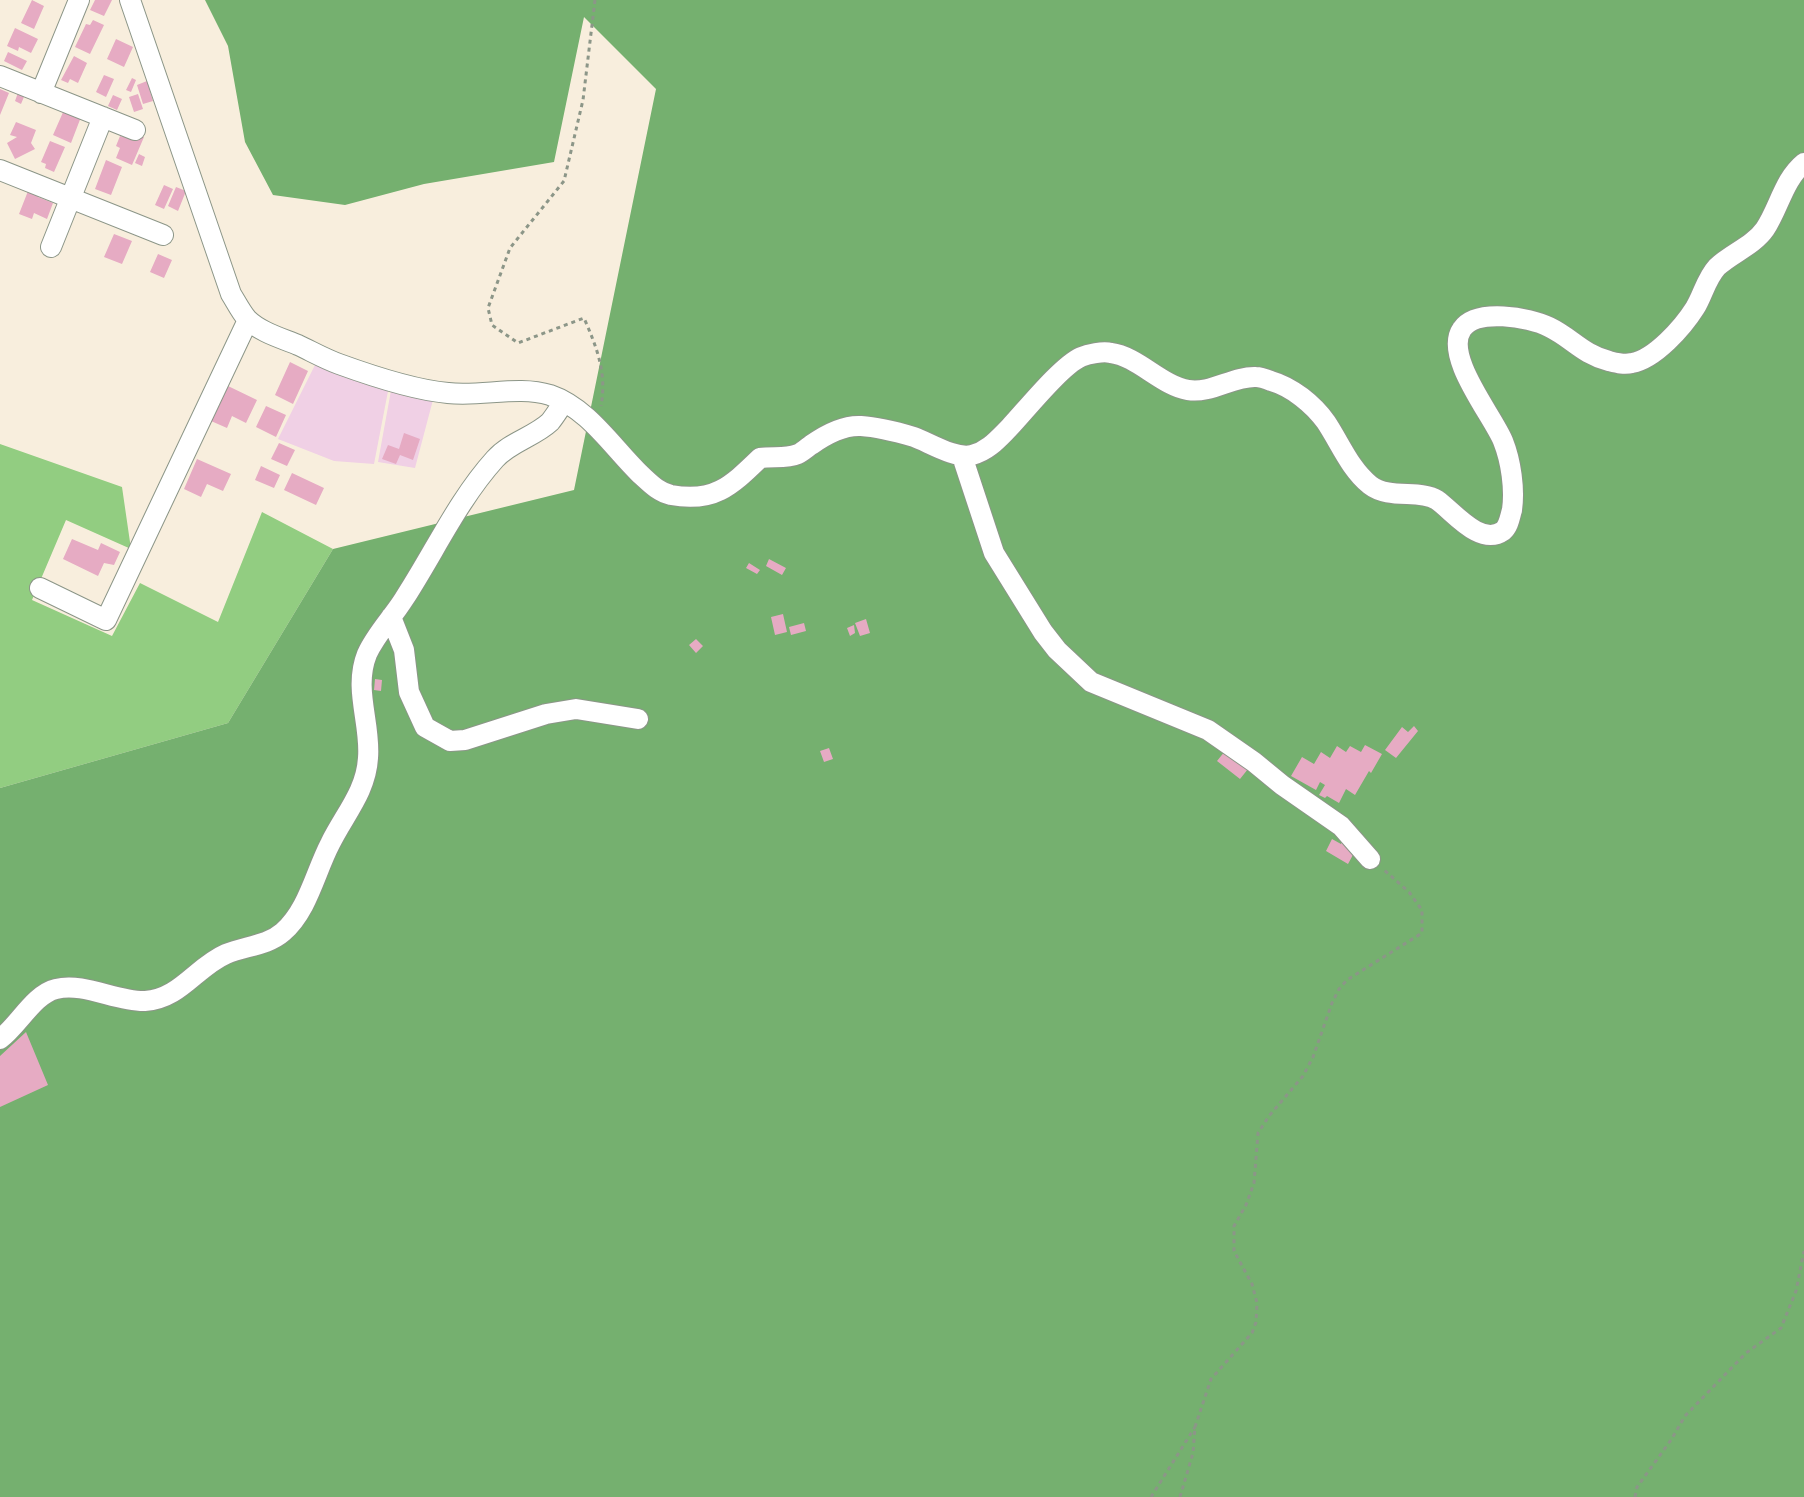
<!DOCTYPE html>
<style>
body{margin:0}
canvas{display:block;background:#f8eedd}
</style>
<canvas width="1804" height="1497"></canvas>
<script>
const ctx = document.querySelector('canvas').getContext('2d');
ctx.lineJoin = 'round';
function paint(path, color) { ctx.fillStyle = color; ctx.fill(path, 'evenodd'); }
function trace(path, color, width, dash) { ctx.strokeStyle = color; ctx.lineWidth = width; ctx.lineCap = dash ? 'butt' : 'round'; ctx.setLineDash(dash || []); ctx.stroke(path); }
const built = new Path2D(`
 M317 361 389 386 374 464 334 461 278 439Z
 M392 385 434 396 415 468 378 462Z`);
const green = new Path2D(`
 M0 444 122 487 131 549 66 520 32 600 112 636 140 583 218 622 262 512 333 549 228 723 0 788Z`);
const forest = new Path2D(`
 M205 0H1804V1497H0V788L228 723 333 549 574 490 656 89 584 17 554 162 424 184 345 205 273 195 245 142 228 46Z`);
const building = new Path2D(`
 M32 0 44 6 34 29 21 23Z
 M95 0H112L104 16 90 10Z
 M93 20 104 25 90 54 75 47 86 24 90 25Z
 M15 28 38 39 31 53 19 47 18 51 7 46Z
 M116 39 133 47 124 67 107 59Z
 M8 52 27 61 22 70 4 61Z
 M74 56 87 63 78 83 70 79 68 83 61 80Z
 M104 75 114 79 106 97 96 92Z
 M132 78 136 80 131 92 126 90Z
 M147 81 153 101 143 104 137 85Z
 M0 89 9 93 0 115Z
 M19 90 26 92 21 104 15 101Z
 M138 94 143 109 134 112 129 97Z
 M113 95 122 99 117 110 108 106Z
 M64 110 81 117 71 143 53 135Z
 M16 122 36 130 31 143 35 149 15 159 7 143 17 137 10 135Z
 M127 130 144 137 132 165 116 158 120 148 116 146 120 136 124 137Z
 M50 141 65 147 54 172 45 168 46 164 41 162Z
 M139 154 145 157 142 166 135 163Z
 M106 160 122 167 111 195 95 189Z
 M164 185 173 189 164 209 155 205Z
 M30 186 40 191 38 197 53 203 47 219 34 213 32 219 19 214Z
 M176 187 186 191 178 211 168 206Z
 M114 234 132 241 122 264 104 257Z
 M158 254 172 260 164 278 150 272Z
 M290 362 308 371 293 404 275 395Z
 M228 386 257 400 246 423 232 416 227 428 211 421Z
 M266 406 286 415 276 437 256 427Z
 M404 433 420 439 413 460 400 455 396 464 382 459 388 445 399 449Z
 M279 443 295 450 287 466 271 459Z
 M197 459 231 474 223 491 207 484 201 497 184 489Z
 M261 466 280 475 274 488 255 480Z
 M292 473 324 488 316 505 284 490Z
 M72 539 98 550 101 543 120 552 114 565 104 563 98 576 63 559Z
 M769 559 786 568 782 575 766 566Z
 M749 563 760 570 757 574 746 568Z
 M783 614 787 632 775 635 771 617Z
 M866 619 870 633 860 636 855 623Z
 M804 623 806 631 791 635 789 627Z
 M854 625 855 633 850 636 847 628Z
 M696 639 703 646 696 653 689 645Z
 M375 679 382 680 381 691 374 690Z
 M1414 726 1418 731 1396 758 1385 750 1402 727 1408 732Z
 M1365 745 1382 754 1371 773 1369 771 1355 795 1346 789 1339 803 1327 796 1325 798 1319 795 1325 785 1320 782 1316 790 1291 776 1302 757 1314 764 1321 752 1330 758 1337 746 1346 752 1350 746 1361 752Z
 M829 748 833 759 824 762 820 751Z
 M1225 751 1248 769 1240 779 1217 761Z
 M1332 839 1341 844 1342 841 1354 853 1348 864 1326 851Z
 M26 1032 48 1085 0 1107V1056Z`);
const path = new Path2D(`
 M595 0 583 100 564 181 510 248 488 308 492 325 518 343 584 318C597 348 607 373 601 406
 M1151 1497 1195 1427
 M1180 1497 1193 1453 1195 1427 1211 1379 1252 1333 1256 1322 1257 1303 1252 1284 1234 1251V1226L1246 1205 1254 1183 1258 1133 1269 1116 1303 1076 1313 1057 1332 1003 1339 989 1347 980 1422 933V910L1409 892 1383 869
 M1635 1497 1637 1487 1671 1440 1685 1416 1746 1353 1781 1328 1796 1291 1804 1251`);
const minor = new Path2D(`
 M130 0 231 294C236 302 241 312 247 319 260 332 281 338 298 345 311 351 325 359 339 364 372 376 414 390 448 393 482 397 518 385 550 395 588 408 613 448 640 474 650 483 658 492 671 495 714 503 731 486 760 458 773 456 786 459 798 454 801 453 808 447 811 445 825 435 843 425 861 426 878 427 897 432 914 437 930 443 955 459 972 455 988 451 998 439 1009 428 1026 410 1061 366 1081 357 1088 354 1103 351 1111 353 1137 356 1162 386 1188 390 1211 394 1233 376 1256 377 1261 377 1266 379 1271 381 1292 387 1313 404 1326 422 1340 443 1350 469 1370 485 1389 500 1420 489 1437 500 1453 511 1480 547 1503 531 1509 526 1510 516 1512 510 1515 489 1511 461 1503 441 1493 416 1443 356 1462 329 1476 308 1529 317 1549 327 1572 338 1582 354 1609 361 1617 363 1624 365 1632 363 1655 359 1683 327 1695 308 1703 295 1706 279 1717 267 1732 253 1753 246 1765 229 1779 208 1784 179 1804 163
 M0 76 135 130
 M41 93 79 0
 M0 170 163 235
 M51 247 103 117
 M962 456 994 553 1043 632 1057 650 1091 682 1208 730 1254 762 1282 785 1341 826 1370 859
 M40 588 106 620 248 320
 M391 617 404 650 409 692 425 727 450 741 465 740 546 714 576 709 638 719
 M0 1039C18 1026 34 994 56 989 84 982 117 1002 145 1001 180 999 196 967 226 954 245 946 267 946 283 932 308 910 315 873 330 844 344 815 366 792 368 758 371 723 353 689 367 654 376 634 392 618 404 599 434 553 458 500 495 459 510 442 534 437 550 422 555 416 559 409 564 402`);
paint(built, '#f0d0e5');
paint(green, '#92cd81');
paint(forest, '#75b06f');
paint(building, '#e6abc3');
trace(minor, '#8c9688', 22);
trace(path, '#8c9688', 3, [4, 4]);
trace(minor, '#fff', 20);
</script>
